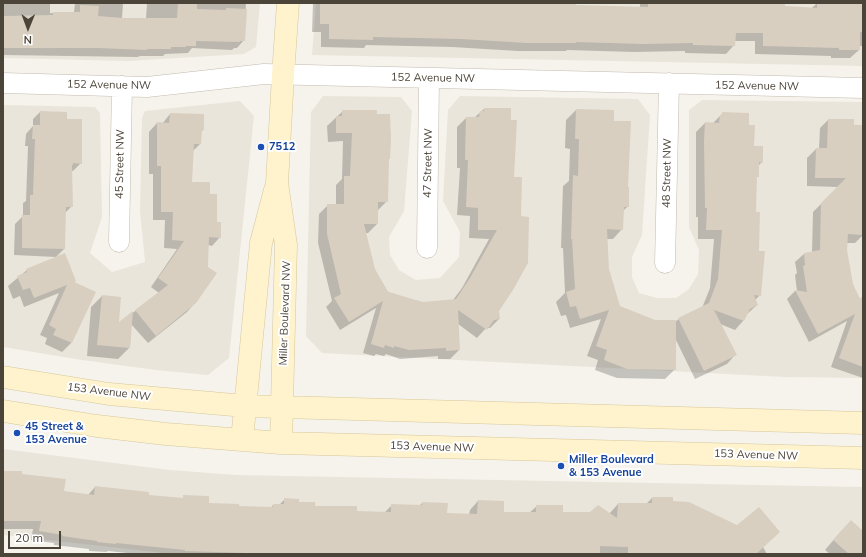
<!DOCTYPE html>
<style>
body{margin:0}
#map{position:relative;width:866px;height:557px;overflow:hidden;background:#f6f3ec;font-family:Mulish,sans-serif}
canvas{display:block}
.frame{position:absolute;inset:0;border:4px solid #4b4439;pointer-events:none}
.north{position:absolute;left:8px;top:8px;width:40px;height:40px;-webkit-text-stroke:3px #fff;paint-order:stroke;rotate:181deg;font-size:11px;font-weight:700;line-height:16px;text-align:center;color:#4b4439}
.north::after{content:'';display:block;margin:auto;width:14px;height:18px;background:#4b4439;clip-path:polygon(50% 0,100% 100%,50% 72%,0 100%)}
.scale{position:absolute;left:8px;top:531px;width:53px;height:18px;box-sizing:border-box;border:2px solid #4b4439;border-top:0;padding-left:5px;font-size:12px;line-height:14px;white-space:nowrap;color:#4b4439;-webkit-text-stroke:3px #fff;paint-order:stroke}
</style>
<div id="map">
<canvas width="866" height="557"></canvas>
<div class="frame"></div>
<div class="north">N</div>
<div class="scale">20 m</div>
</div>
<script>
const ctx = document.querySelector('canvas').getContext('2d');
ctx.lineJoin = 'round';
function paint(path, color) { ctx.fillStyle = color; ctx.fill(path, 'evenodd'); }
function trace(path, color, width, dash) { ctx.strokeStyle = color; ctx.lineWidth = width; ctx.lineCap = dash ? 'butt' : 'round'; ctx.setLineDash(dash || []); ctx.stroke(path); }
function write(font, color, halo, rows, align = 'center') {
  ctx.font = font + ' Mulish,sans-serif'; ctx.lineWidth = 4; ctx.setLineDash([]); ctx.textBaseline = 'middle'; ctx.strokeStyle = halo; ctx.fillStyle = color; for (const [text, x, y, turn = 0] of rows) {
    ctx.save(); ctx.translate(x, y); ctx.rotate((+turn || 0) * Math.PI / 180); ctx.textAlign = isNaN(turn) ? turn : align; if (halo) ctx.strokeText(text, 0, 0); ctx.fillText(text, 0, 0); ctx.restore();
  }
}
const residential = new Path2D(`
 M3 3H260L256 47 244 54 128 61 3 58Z
 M316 3H863V66L312 55Z
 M323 96 401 97 412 111 404 211 389 237 390 255 399 270 416 280 440 278 459 257 460 232 443 201 448 110 460 96 638 99 650 115 642 235 632 257V277L639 293 657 298H676L689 289 698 274 699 250 689 227V110L702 100 863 102V378L785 377 322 353 306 336 311 112Z
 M240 101 254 116 229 358 208 375 156 370 82 360 3 347V105L95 107 100 113 102 217 90 253 112 272 145 262 140 211 142 118 145 111Z
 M3 449 170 470 236 475 863 487V554H172L3 535Z`);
const shadow = new Path2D(`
 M3 3H50V13H73L74 12 75 3H123L122 19H146L147 3H246L244 40 237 48H234L232 50 192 48 188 53 165 54 163 56H140L138 57 3 55Z
 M313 3H575V6L640 8V3H784V7L812 8 817 3H863V46H859V50L850 58H831V56L755 54V41H734V45L726 54 685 53V51L634 52 567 50 566 51H518L452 47 366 45 364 48 321 47V32H312Z
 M484 109H510L498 310 499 319 490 328H486L477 338 458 324 459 350 450 359H438V356L400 359 386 354 384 356 376 354 374 356 363 353 376 308 340 330 326 307 332 301 318 243 319 214 328 205H336V185L342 179 343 141 328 142 327 126 343 111 377 115 388 160 387 201 378 210H377V224L368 233H365L374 269 388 292 423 303 453 300 462 288 489 239 469 238 470 216 457 215 460 168H457V127L466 118H474Z
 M576 110 613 122 627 188 628 206 623 211 622 229 613 239H607L608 269 619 307 655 321 675 322 679 319 702 308 710 288 714 239H698V217H696V132L705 123H713L723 113 748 126 753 147 762 162 758 166V176L756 178 755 213 760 295 755 300 757 305 746 315 743 321 735 330 720 324 735 355 727 364 695 379 675 338V369L665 379 617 378 595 370 598 360 587 356 601 319 570 328 566 315 561 316 556 302 565 293 563 248H561L563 186 569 181 570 149 565 148 566 120Z
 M40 112 81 163 73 171H71L72 206 64 214V249L56 257 14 255 15 224 23 216V203L26 201 28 146H25L26 134 33 126V119Z
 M170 114 203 130 201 132 200 144 192 152 191 183 209 195 220 237 212 246 208 245 195 303 187 312 148 343 131 324 130 347 118 359 87 356 91 307 102 296 118 324 159 293 151 287 177 249 164 248 165 220H153V174H149V132L157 123 162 124Z
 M828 120 853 126H863V235L855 243H846V250L852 285 863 314V378L831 367 847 321 809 342 787 299 795 291H797L795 275 797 273 795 262 804 254 812 253 813 212 838 187 807 186V158L816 149H819L820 128Z
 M27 270 75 281 74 282 72 342 62 352 45 344 47 338 40 335 59 293 24 307 20 296 13 299 8 286Z
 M3 473 20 475 63 492 88 495 95 487 148 496 182 499 184 496 208 504 238 507 271 508 273 505H279L285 499 314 507 356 512 384 513 392 505 419 506 422 503 446 514 469 515 470 510 478 501 503 513H529L537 506 562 513 609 514 618 504H646L652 498 672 502 763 547 767 554H137L108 551 106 552 89 551V549L54 545V543L31 540 33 529H3Z
 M842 530 863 554H830L825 550Z`);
const building = new Path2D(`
 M178 3H197V9L226 10V8L247 9 245 41H240V42L196 41V46H186V47H171V49H147V50L98 48H3V16L53 15V12H80V5L99 6 98 16 123 18H177Z
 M320 3H576V5L648 7V3H785V6L817 8V3H863V32H860V50H839V48L763 46V33H736L735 46 693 45V43L643 44 576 42V43H527L461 39 373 37V40L329 39V24H320Z
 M484 108H511V120H517L514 177H522L521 216 529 217 528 263 513 290 499 311 500 319 494 320 487 330 458 310 460 350 446 351V348L409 350 394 346V348L385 345 384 348 371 344 383 301 349 322 334 298 341 294 327 234V204H344V176H350L352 133H336V116H342V110H377V114H390L391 139 390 159H389L388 202H378V224H364L375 269 388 292 423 302 456 299 470 278 497 230H478V208L466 207 468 160H465L466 117H479L480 111H484Z
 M576 109 614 110V121H631L628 187H629V207H624L623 230 607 229 609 269 620 306 655 320H676V370L627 369 604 360 607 350 596 346 609 310 580 319 576 306 570 307 566 292 575 289 572 239H571L573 175 578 176 579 139H575Z
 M40 111 67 112V119H82V164L73 163V165H72L73 207H66L65 249 22 248V215H30V195H33L35 139H32L33 125H40Z
 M722 112 749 113V125H755L754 146H763V163L759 162V177H757L756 212H760L759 251H765L761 296 754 295 758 305 750 309 744 321 714 310 737 355 704 371 678 318 709 303 718 279 722 230H706L707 208H705L704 141 705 122 719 123 720 115H722Z
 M170 113 204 114V130H202L201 144H194L192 182H210V194H217V222H221V238L209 237 208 267 217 273 196 303 156 336 135 310 168 285 158 278 184 241 172 240 173 212H161V166H157V122L169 123Z
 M828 119H854V125H863V235L848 234 847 250 853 284 860 299 861 297H863V367L839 358 855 314 818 334 795 290 807 292 803 266 805 265 804 253 820 250 821 203 846 178H815L816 148H827Z
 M65 253 76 281 74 282 96 292 72 343 53 335 56 329 49 325 67 285 34 298 30 288 23 290 17 276 27 272 26 269Z
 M102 295 121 297 119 322 133 311 130 348 97 345Z
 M3 471H22V474L66 479 64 491 94 495 95 486 149 492V495L183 498V495L209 496V503L239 504V506L273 507V504H284V498L299 499V502H315V506H357V511L391 512V504L422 505V502L448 503 447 513 477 514 478 500 504 501V512H536V505H563V512H590L598 505 617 518 618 503H652V497H673V501L689 502 737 525 759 507 780 532 756 554H628V547L600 546V554H276L185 551V550L116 543V544L97 542V541L62 536 63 535 39 531 41 521H3Z
 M851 520 863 531V554H849L833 540Z`);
const street = new Path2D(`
 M3 83 147 87 264 74 863 88
 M119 242 122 86
 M427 248 429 78
 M665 263 669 83`);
const secondary = new Path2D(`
 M3 377 109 394 245 406 863 423
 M3 411 97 426 166 434 281 443 863 458
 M242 440 261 243 275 190
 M281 443 286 245 277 183 283 75 288 3`);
const markers = [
 [261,147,4,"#1a4fb4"],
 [17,433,4,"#1a4fb4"],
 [561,466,4,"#1a4fb4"]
];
const streetNames = [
 ["152 Avenue NW",433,78,1],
 ["152 Avenue NW",109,85,1],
 ["152 Avenue NW",757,86,1],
 ["47 Street NW",428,163,-89],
 ["45 Street NW",120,164,-89],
 ["48 Street NW",667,173,-89],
 ["Miller Boulevard NW",285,313,-88],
 ["153 Avenue NW",109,392,7],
 ["153 Avenue NW",432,447,2],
 ["153 Avenue NW",756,455,2]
];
const transitNames = [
 ["7512",269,147],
 ["45 Street &",25,427],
 ["153 Avenue",25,440],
 ["Miller Boulevard",569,460],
 ["& 153 Avenue",569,473]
];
paint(residential, '#eae5da');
paint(shadow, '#0003');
paint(building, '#d8cfc1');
trace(street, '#c2bbae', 21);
trace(secondary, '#d6c79b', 23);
trace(street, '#fff', 20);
trace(secondary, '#fff3cd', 22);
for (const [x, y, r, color] of markers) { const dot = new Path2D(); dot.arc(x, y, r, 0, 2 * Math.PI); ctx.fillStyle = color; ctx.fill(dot); trace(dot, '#fff', 1.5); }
write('11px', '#4b4439', '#fff', streetNames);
write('bold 11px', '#164399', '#fff', transitNames, 'left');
</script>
